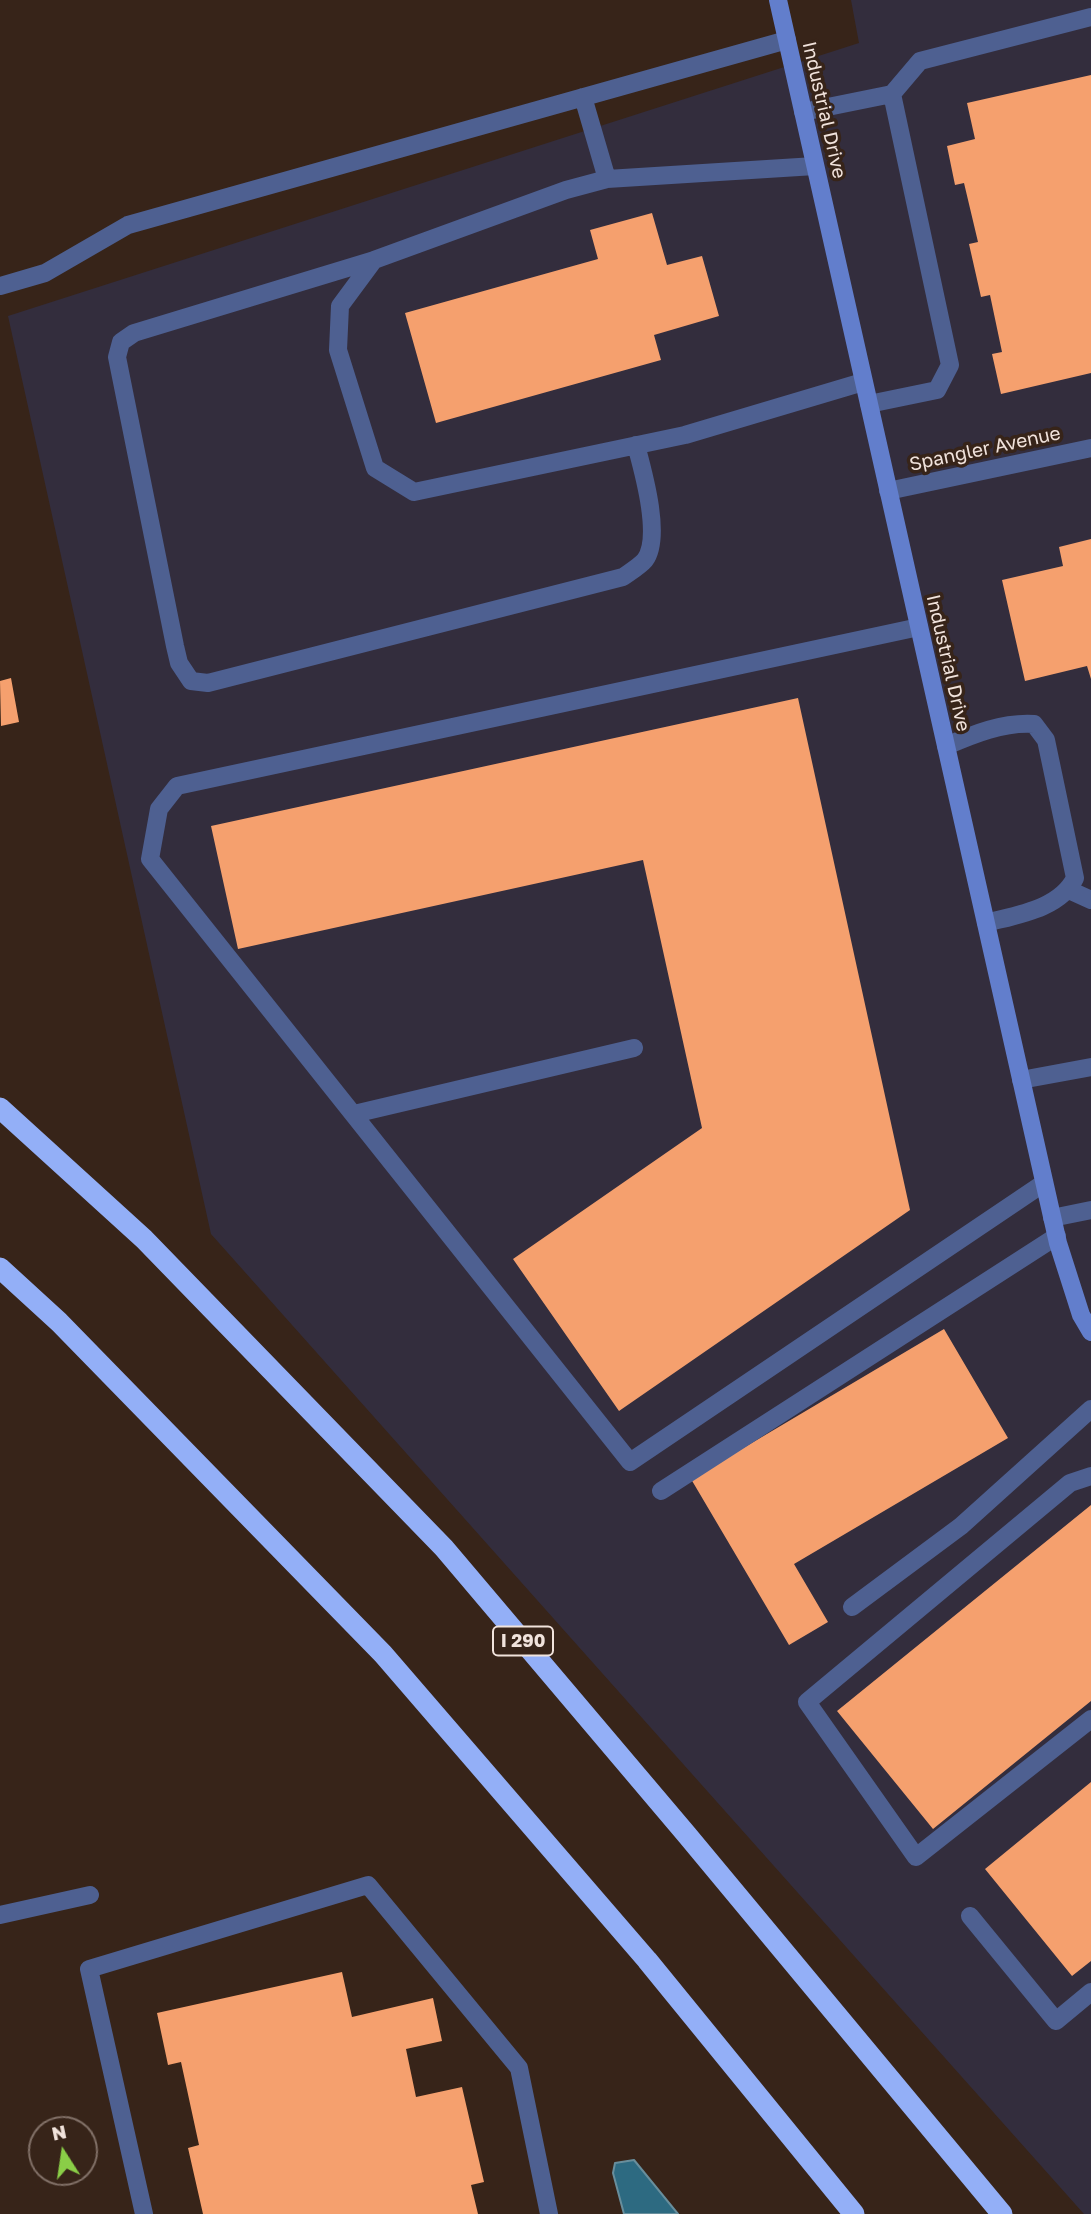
<!DOCTYPE html>
<style>
body{margin:0}
#map{position:relative;width:1091px;height:2214px;overflow:hidden;background:#372419;font-family:"Golos Text",sans-serif}
canvas{display:block}
.north{position:absolute;left:28px;top:2116px;width:70px;height:70px;box-sizing:border-box;background:#372419;border:2px solid #817067;border-radius:50%;rotate:348deg;font-size:19px;font-weight:700;line-height:28px;text-align:center;color:#f1e3dc}
.north::after{content:'';display:block;margin:auto;width:24px;height:32px;background:#8ace47;clip-path:polygon(50% 0,100% 100%,50% 72%,0 100%)}
</style>
<div id="map">
<canvas width="1091" height="2214"></canvas>
<div class="north">N</div>
</div>
<script>
const ctx = document.querySelector('canvas').getContext('2d');
ctx.lineJoin = 'round';
function paint(path, color) { ctx.fillStyle = color; ctx.fill(path, 'evenodd'); }
function trace(path, color, width, dash) { ctx.strokeStyle = color; ctx.lineWidth = width; ctx.lineCap = dash ? 'butt' : 'round'; ctx.setLineDash(dash || []); ctx.stroke(path); }
function write(font, color, halo, rows, align = 'center') {
  ctx.font = font + ' "Golos Text",sans-serif'; ctx.lineWidth = 7; ctx.setLineDash([]); ctx.textBaseline = 'middle'; ctx.strokeStyle = halo; ctx.fillStyle = color; for (const [text, x, y, turn = 0] of rows) {
    ctx.save(); ctx.translate(x, y); ctx.rotate((+turn || 0) * Math.PI / 180); ctx.textAlign = isNaN(turn) ? turn : align; if (halo) ctx.strokeText(text, 0, 0); ctx.fillText(text, 0, 0); ctx.restore();
  }
}
const commercial = new Path2D(`
 M851 0H1091V2214H1084L211 1234 8 316 859 43Z`);
const water = new Path2D(`
 M634 2160 678 2214H624L613 2173 615 2163Z`);
const building = new Path2D(`
 M1091 75V373L1001 394 992 354 1002 352 990 295 981 297 969 244 978 242 964 183 955 185 947 146 975 139 967 103Z
 M652 213 667 265 702 256 719 316 654 335 661 360 436 423 405 313 598 259 590 230Z
 M1091 539V679L1087 666 1025 681 1002 580 1063 566 1059 547Z
 M11 678 19 722 1 726 0 681Z
 M798 698 910 1210 619 1411 513 1259 702 1128 643 860 238 949 211 826Z
 M944 1329 1008 1438 794 1564 828 1622 789 1645 691 1479Z
 M1091 1505V1701L933 1829 837 1711Z
 M1091 1782V1961L1072 1976 985 1869Z
 M342 1972 352 2017 433 1998 442 2041 406 2049 416 2097 462 2087 484 2182 471 2185 478 2214H203L188 2148 199 2145 181 2062 168 2065 157 2013Z`);
const lane = new Path2D(`
 M892 94 920 61 1091 17
 M583 97 607 179
 M803 112 892 94 950 365 937 390 869 404
 M815 166 607 179 566 190 374 260 340 306 338 350 375 468 414 492 685 435 863 382
 M374 260 134 333 121 342 117 357 175 646 179 663 191 681 208 683 623 577C630 572 640 566 645 560 662 537 643 471 636 445
 M0 286 45 273 128 225 787 40
 M919 627 177 786 159 809 150 859 630 1462 1044 1183
 M946 746C974 734 1003 722 1034 724L1046 740 1075 878C1060 909 1016 915 986 923
 M1069 890 1091 900
 M1021 1080 1091 1067
 M354 1114 634 1048
 M1052 1218 1091 1210
 M1091 1476 1070 1483 807 1702 916 1857 1091 1719
 M661 1491 1057 1236
 M852 1607 961 1526 1091 1409
 M970 1916 1056 2021 1091 1992
 M144 2214 89 1969 368 1885 519 2068 549 2214`);
const street = new Path2D(`
 M888 491 1091 448
 M0 1915 90 1895`);
const secondary = new Path2D(`
 M778 0 1058 1243 1081 1315 1091 1332`);
const highway = new Path2D(`
 M0 1108 144 1239 444 1548 687 1835 1002 2214
 M0 1268 59 1322 383 1654 647 1960 854 2214`);
const shields = [
 [523,1641,60]
];
const shieldNames = [
 ["I 290",523,1641]
];
const streetNames = [
 ["Industrial Drive",824,110,77],
 ["Spangler Avenue",985,449,-12],
 ["Industrial Drive",948,663,77]
];
paint(commercial, '#332d3d');
paint(water, '#2d6a81');
trace(water, '#688e9c', 2);
paint(building, '#f5a06e');
trace(lane, '#4e6091', 18);
trace(street, '#4e6091', 18);
trace(secondary, '#627ecc', 18);
trace(highway, '#93aff7', 21);
for (const [x, y, w] of shields) { const box = new Path2D(); box.roundRect(x - w / 2, y - 14.5, w, 29, 5); ctx.fillStyle = '#372419'; ctx.fill(box); trace(box, '#f1e3dc', 2); }
write('bold 18px', '#f1e3dc', null, shieldNames);
write('19px', '#f1e3dc', '#372419', streetNames);
</script>
